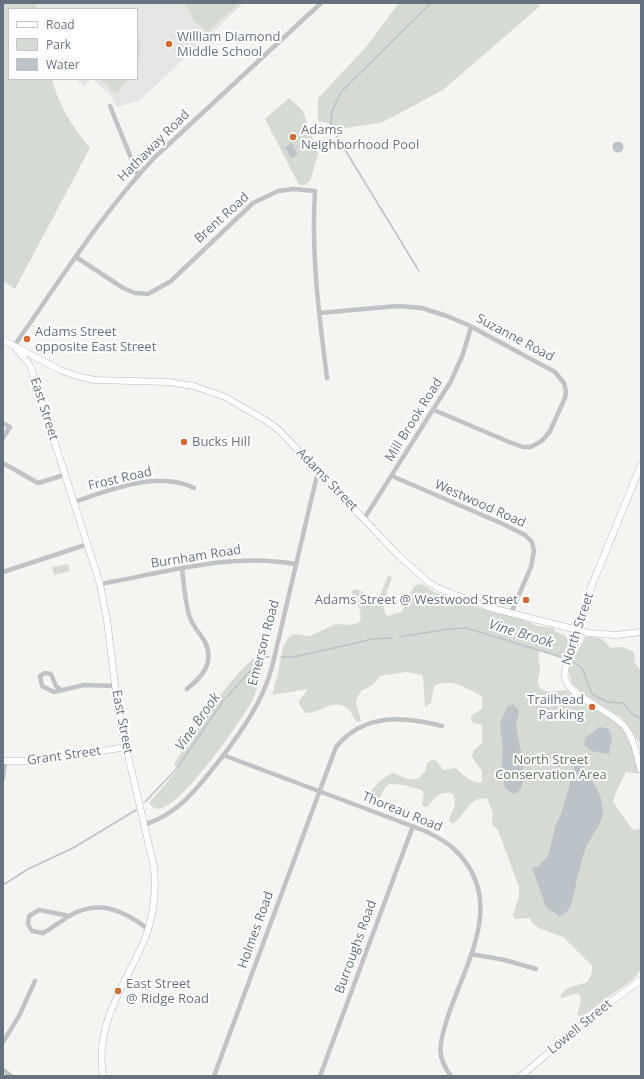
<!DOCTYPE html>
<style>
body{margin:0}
#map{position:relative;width:644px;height:1079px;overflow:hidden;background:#f4f4f1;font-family:"Open Sans",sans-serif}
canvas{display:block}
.frame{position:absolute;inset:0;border:4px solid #66717f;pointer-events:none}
.legend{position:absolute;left:8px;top:8px;width:130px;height:72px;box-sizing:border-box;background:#fff;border:1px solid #c2c6cc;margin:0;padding:5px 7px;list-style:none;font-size:12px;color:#66717f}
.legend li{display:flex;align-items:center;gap:8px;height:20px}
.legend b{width:20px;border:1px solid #c2c6cc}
</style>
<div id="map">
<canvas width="644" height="1079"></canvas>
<div class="frame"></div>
<ul class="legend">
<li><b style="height:5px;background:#fff"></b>Road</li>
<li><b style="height:11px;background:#d5dbd2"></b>Park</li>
<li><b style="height:11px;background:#bcc3c8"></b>Water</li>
</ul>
</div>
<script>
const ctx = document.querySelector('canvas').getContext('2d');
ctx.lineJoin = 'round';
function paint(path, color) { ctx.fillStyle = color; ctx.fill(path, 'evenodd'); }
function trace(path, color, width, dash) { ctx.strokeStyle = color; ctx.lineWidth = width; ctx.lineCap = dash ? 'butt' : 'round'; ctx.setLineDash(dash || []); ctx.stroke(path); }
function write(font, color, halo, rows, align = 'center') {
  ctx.font = font + ' "Open Sans",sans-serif'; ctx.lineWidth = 4; ctx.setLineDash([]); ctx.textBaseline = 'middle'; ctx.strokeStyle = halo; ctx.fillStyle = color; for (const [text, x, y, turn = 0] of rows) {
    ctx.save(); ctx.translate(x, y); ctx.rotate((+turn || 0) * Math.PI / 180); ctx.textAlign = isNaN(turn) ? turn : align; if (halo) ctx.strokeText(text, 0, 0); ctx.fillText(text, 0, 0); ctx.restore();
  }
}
const built = new Path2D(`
 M34 3H244L140 100 117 107 109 93 92 79H137V9H36Z
 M75 79H90L84 87Z`);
const green = new Path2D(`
 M3 3H35L36 9H9V79H52C58 103 73 129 90 148L15 289 3 281Z
 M185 3H239L208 32 194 21Z
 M399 3H539L540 6 443 90 381 123 345 128 318 121V98L366 47Z
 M137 29 141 47 137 66Z
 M101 79H130L115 93Z
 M289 98 303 111 318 154 310 181 305 185H299L265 119Z
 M68 564 70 571 54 575 52 567Z
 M388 576 392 577C389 588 379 606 387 616L401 612 405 606 414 586 422 584 434 592 463 603 496 613 520 618 537 626 553 628 556 632 565 635 569 643 563 659 540 651 539 653C537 658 540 663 540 669 540 673 538 677 538 681 539 697 558 690 567 690L581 702 604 714 623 729 632 748 639 774 626 772 616 792 613 802 633 830 639 829 641 825V969L634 979 604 1000 579 1020 580 1016 577 1015 581 1000 580 995C573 991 568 998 561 998V994L566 989 587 982 592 972V966L563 937 539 928 532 923 530 918 515 919 513 915 519 897V887L498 830 492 824 493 813 487 798C465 798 467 816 452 824L449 820C452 810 458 805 453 794 441 789 434 799 427 807H424L422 804 424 794 422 790 404 785 389 784C380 790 382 802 372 806L366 802C368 790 383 777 393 773 398 774 401 777 405 778 417 783 427 774 427 763L432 760 437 761 443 770 456 768C462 775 473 784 482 782V771L472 757 473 751 482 743V725L472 722 471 718 472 715 482 709V696C467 689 451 677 434 686L431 703 425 707 423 675 407 672 380 676C374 684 372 687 362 690 351 704 359 707 361 721L357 722C354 719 352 714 350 711 335 695 322 714 305 713L300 706 299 701 308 689 272 695 278 673 283 647 289 637 294 634 310 636 336 624 349 625 359 623C365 611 354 602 351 591L356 589 363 592 368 602 371 605 377 603Z
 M585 637C598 637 603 637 610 648L622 647 634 652 635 663 641 671V745L622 718 582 693 572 684 568 669Z
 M268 648C264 666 260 684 252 701 240 723 185 801 162 808 157 810 152 808 149 803L178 769 174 764 177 759C200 726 231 671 264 651L263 649Z`);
const water = new Path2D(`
 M612.5 147a5.5 5.5 0 1 1 11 0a5.5 5.5 0 1 1-11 0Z
 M292 143 298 155 291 158 287 150 284 148Z
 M513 704 519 710C519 716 516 721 516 726 518 740 533 789 514 794L506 789 501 775 503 749 500 724 507 707Z
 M600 727 609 729 612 737 609 754 591 751 584 745 585 738Z
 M575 762 581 764C590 778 601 790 603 808 604 823 592 834 586 847 583 855 581 863 579 871 574 885 575 913 559 916L546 907 532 868 539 866 548 856 555 827 562 811 569 787Z`);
const stream = new Path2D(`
 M419 271 331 127 332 111 341 92 431 3
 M399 637 448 629 466 628 565 658
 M281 657H294L373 639 392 638
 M573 662 582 668 592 694 607 702 623 703 631 713 641 719
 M145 802 178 767 223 701 263 657H269
 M3 885 28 869 73 848 136 810`);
const street = new Path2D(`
 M110 106 138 175
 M76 257 123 288 135 293 148 294 171 281 253 203 278 191 293 189 315 191C311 253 319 316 327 378
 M319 313 398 306 422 308 447 316 468 325 555 372 564 383 566 391 565 398 550 431 543 440 531 447H523L509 442 434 410
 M14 346C59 282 101 214 155 157L321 3
 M3 423 10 427 3 438
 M3 463 38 483 65 475
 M392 476 503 524 525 535 532 542 534 551 531 567 511 613
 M74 502C110 490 157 470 194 488
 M364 519 451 381 463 354 471 327
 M182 569C184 585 185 601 189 615 192 626 200 633 205 642 215 663 202 677 187 689
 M3 572 88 544
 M100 584C163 573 232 552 295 564
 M61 690 56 686 51 674 45 673 40 676 42 686 54 692 84 685 114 686
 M223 755 425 831C435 836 446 841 454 849 507 899 467 960 448 1016 441 1040 434 1054 451 1076
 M3 778 5 761
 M146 824C180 813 200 785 222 757 243 729 263 701 272 667L318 471
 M70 916 39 910 29 916 28 924 32 931 43 933C52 928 60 922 69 916 99 899 123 910 148 929
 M471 954 505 960 536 969
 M3 1042 19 1016 35 981
 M3 1070 11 1076
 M214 1076 336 747C364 713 403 716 442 726
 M320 1076 413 826`);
const secondary = new Path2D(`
 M3 340 60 370 80 377 95 380 168 382 194 386 225 397 265 420 278 429 295 447 398 555 428 582 440 589 491 608 589 633 616 635 641 632
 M14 346 30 365 100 584 107 620 119 717 154 867C156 889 154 914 146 936 127 983 94 1022 103 1076
 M641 465 588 595C581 616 578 637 570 657 568 663 563 670 565 678 568 696 612 711 625 727 635 739 636 756 641 770
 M3 761H40L126 747
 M521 1076 602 1008 641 980`);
const markers = [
 [169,44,4,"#d26a33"],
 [293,137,4,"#d26a33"],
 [27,339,4,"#d26a33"],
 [184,442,4,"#d26a33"],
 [526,600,4,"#d26a33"],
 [592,707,4,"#d26a33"],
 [118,991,4,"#d26a33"]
];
const poiNames = [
 ["William Diamond",177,37],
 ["Middle School",177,52],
 ["Adams",301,130],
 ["Neighborhood Pool",301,145],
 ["Adams Street",35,332],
 ["opposite East Street",35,347],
 ["Bucks Hill",192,442],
 ["Adams Street @ Westwood Street",518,600,"right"],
 ["Trailhead",584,700,"right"],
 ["Parking",584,715,"right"],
 ["East Street",126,984],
 ["@ Ridge Road",126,999]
];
const streetNames = [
 ["Hathaway Road",154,146,-45],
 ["Brent Road",222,218,-42],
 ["Suzanne Road",515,338,28],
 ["East Street",44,409,72],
 ["Mill Brook Road",414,420,-58],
 ["Frost Road",120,479,-13],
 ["Adams Street",327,480,46],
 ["Westwood Road",480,504,24],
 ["Burnham Road",196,557,-9],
 ["North Street",578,629,-72],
 ["Emerson Road",264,643,-75],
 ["East Street",122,722,79],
 ["Grant Street",64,756,-8],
 ["Thoreau Road",402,812,22],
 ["Holmes Road",256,930,-70],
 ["Burroughs Road",356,947,-70],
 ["Lowell Street",580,1027,-39]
];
const parkNames = [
 ["North Street",551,760],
 ["Conservation Area",551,775]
];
const waterNames = [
 ["Vine Brook",521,634,17],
 ["Vine Brook",198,722,-55]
];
paint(built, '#e4e6e4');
paint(green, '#d5dbd2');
paint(water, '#bcc3c8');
trace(stream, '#bcc3c8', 1.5);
trace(secondary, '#b5b8bd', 7);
trace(street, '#c0c3c6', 4.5);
trace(secondary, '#fff', 6);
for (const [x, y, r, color] of markers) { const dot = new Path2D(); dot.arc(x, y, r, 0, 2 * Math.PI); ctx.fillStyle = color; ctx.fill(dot); trace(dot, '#fff', 1.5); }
write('13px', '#66717f', '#fff', poiNames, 'left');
write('13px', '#66717f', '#fff', streetNames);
write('13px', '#667764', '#fff', parkNames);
write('italic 14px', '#677883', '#fff', waterNames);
</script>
